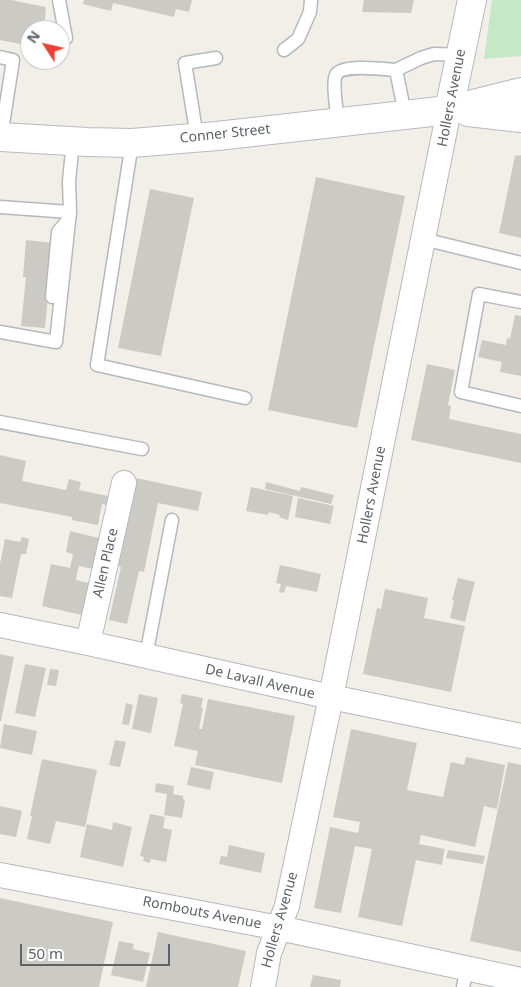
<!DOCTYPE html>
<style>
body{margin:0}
#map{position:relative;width:521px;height:987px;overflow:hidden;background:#f1efe8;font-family:"Noto Sans",sans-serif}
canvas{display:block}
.north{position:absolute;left:20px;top:20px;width:50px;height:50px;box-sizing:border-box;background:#fff;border:1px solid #bfc1c3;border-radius:50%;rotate:305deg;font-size:14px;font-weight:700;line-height:20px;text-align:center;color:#5f6368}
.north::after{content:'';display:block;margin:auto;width:18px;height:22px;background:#ea4335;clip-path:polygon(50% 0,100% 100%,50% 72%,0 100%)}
.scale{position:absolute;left:20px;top:944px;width:150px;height:22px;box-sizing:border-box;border:2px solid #5f6368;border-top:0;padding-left:6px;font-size:15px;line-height:18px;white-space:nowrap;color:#5f6368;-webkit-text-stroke:4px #fff;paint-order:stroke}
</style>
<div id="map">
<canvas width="521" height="987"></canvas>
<div class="north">N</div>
<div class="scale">50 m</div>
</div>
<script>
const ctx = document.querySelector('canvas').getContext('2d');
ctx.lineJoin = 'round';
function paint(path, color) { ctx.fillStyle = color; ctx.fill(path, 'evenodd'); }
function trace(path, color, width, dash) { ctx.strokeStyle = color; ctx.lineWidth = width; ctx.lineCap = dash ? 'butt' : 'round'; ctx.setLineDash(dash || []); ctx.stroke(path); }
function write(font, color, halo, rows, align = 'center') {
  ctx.font = font + ' "Noto Sans",sans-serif'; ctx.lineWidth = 4; ctx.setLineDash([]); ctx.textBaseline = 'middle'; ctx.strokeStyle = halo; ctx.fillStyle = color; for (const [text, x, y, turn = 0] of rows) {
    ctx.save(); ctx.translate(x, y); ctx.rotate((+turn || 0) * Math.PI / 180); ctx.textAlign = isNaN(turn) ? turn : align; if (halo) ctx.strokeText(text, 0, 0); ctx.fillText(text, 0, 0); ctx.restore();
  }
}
const green = new Path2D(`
 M492 0H521V56L484 59Z`);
const building = new Path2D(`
 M0 0H11L46 7 44 30H30V46L0 40Z
 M84 0H192L189 12 176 9 174 17 113 3 111 11 83 4Z
 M364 0H414L411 13 362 12Z
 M521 155V238L499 233 515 156Z
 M316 177 405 196 357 428 268 410Z
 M150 189 194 198 161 356 118 348Z
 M26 240 53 243 45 328 21 326 26 277H23Z
 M515 315 521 316V376L500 372 502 362 478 357 482 340 506 345 507 338 510 339Z
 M427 364 455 370 448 405 451 406 449 419 521 434V463L411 440Z
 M0 455 26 461 22 481 66 490 69 479 81 482 79 490 108 496 106 505 102 504 98 525 72 520V517L0 503Z
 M136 478 202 492 198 511 158 503 144 572 139 571 127 624 109 620 121 567 117 566Z
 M266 482 300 491 301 487 334 495 331 504 265 489Z
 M251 487 293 496 288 520 279 517 280 515 269 512 268 515 246 511Z
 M298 498 334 506 330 524 295 517Z
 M70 531 99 538 93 569 79 566 77 574 76 580 89 583 82 615 42 606 51 564 70 568 73 554 66 552Z
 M22 537 29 539 26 554H21L12 598 0 596V564L5 539 20 542Z
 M280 565 321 574 317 592 286 586 284 593 279 592 281 584 276 583Z
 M458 578 475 582 465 622 450 618 454 601 452 600Z
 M385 589 428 598 424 618 465 626 451 692 363 674 377 608 381 609Z
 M0 654 14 657 1 721H0Z
 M25 664 46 668 35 717 15 713Z
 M50 669 59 670 56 686 47 685Z
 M139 694 158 698 151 733 132 729Z
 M182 694 203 698 201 708H203L199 729H202L208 699 295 716 282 783 195 765 198 751 174 746 183 704 180 703Z
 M126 703 133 705 129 725 122 724Z
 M4 724 37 731 32 755 0 748Z
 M351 729 417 743 407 790 443 797 451 762 464 765 466 757 505 765 497 809 484 806 475 847 421 835 419 844 445 849 443 857 442 865 416 860 402 926 358 917 372 849 355 846 341 913 314 908 330 827 358 833 360 822 333 817Z
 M115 740 126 742 120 767 109 765Z
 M42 759 97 770 85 827 56 821 50 844 27 839 32 816H30Z
 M508 762 521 765V952L470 941Z
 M191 767 214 772 210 790 187 785Z
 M156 783 174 786 173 794 183 796V799L185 800 182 818 164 815 167 794 155 792Z
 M0 806 22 811 16 837 0 834Z
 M150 814 165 817 163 828 172 830 166 862 151 859 150 863 143 861 144 857 140 856Z
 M113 822 132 827 123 867 80 857 87 824 112 830Z
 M229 845 265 853 261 873 219 864 221 856 227 857Z
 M448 850 485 856 483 864 446 858Z
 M0 898 113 922 99 987H0Z
 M158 932 246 951 238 987H146Z
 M119 941 134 944 133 949 150 953 143 982 111 975Z
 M313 975 341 980 340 987H310Z`);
const lane = new Path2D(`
 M59 0 66 38
 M284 50 298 39 310 12 311 0
 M0 57 13 60 1 137
 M405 114 396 70 421 58 434 54 461 55
 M338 122C337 112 332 83 336 75 341 64 384 69 396 70
 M197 137 185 63 216 58
 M132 143 97 365 245 398
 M0 207 70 212
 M423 239 521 263
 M52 297 58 232 69 219
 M521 302 479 294 461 392 521 406
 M0 332 56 342 70 212 69 181 73 141
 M0 422 142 449
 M146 656 172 520
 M463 987 467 968`);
const street = new Path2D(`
 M0 625 88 643 331 697 521 736
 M88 643 124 483
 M0 875 279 928 521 980
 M263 987 269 953 287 906 331 697 449 110`);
const secondary = new Path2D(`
 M449 110 472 0
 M468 112 521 118
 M0 137 87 142 132 143 217 136 449 110 521 92`);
const streetNames = [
 ["Hollers Avenue",452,98,-79],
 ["Conner Street",225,134,-6],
 ["Hollers Avenue",372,495,-79],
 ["Allen Place",106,563,-77],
 ["De Lavall Avenue",260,682,13],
 ["Rombouts Avenue",202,913,11],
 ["Hollers Avenue",280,920,-74]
];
paint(green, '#c5e8c5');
paint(building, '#cccac5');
trace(lane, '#b5b8bc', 15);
trace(street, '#b5b8bc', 26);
trace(secondary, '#b6babf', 30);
trace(lane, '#fff', 12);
trace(street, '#fff', 24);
trace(secondary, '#fff', 28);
write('14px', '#5f6368', '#fff', streetNames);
</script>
